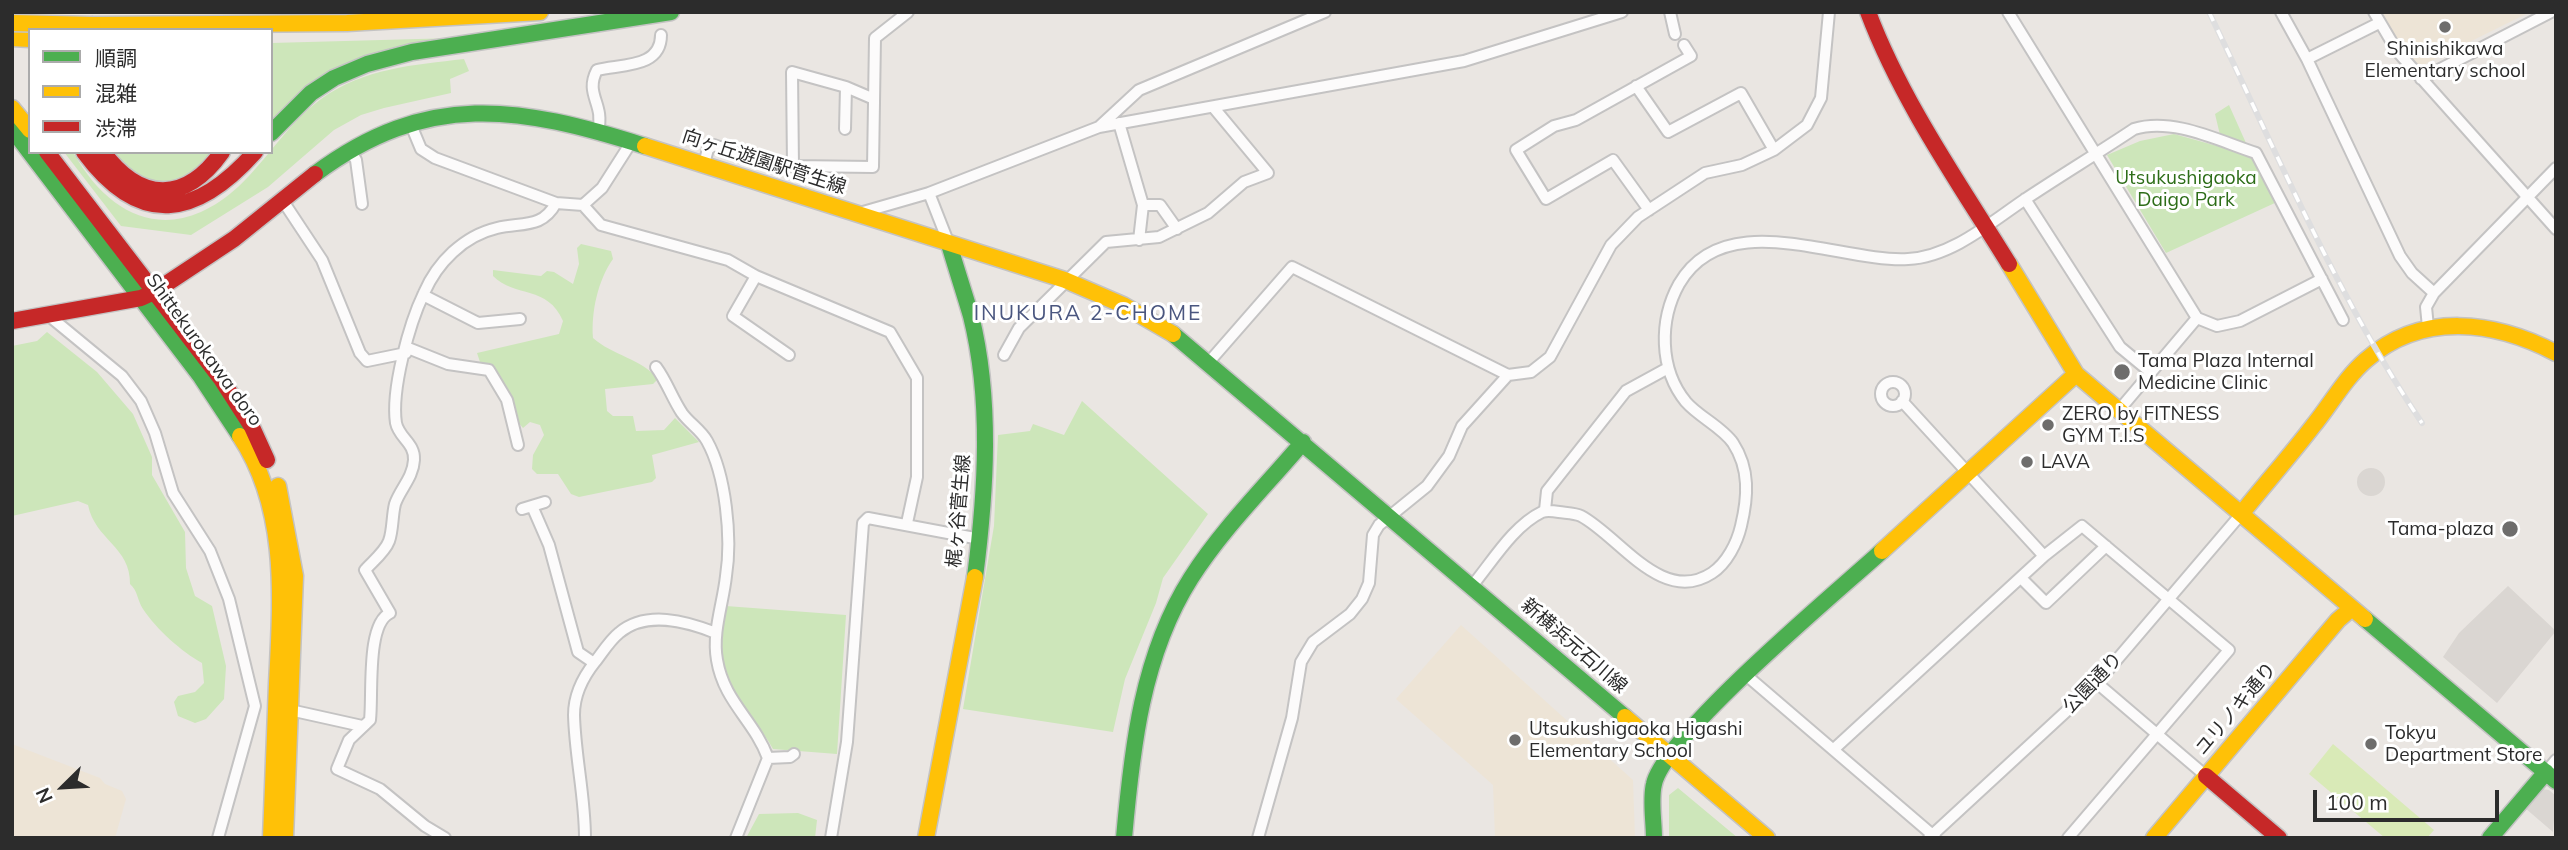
<!DOCTYPE html>
<meta charset="utf-8">
<style>
body{margin:0}
#map{position:relative;width:2568px;height:850px;overflow:hidden;background:#eae6e2;font-family:Mulish,"Noto Sans JP",sans-serif}
canvas{display:block}
.frame{position:absolute;inset:0;border:14px solid #2c2c2c;pointer-events:none}
.legend{position:absolute;left:28px;top:28px;width:245px;height:126px;box-sizing:border-box;background:#fff;border:2px solid #ababab;margin:0;padding:9px 12px;list-style:none;font-size:21px;color:#2c2c2c}
.legend li{display:flex;align-items:center;gap:14px;height:35px}
.legend b{width:35px;border:2px solid #ababab}
.north{position:absolute;left:28px;top:752px;width:70px;height:70px;-webkit-text-stroke:5px #fff;paint-order:stroke;rotate:246deg;font-size:19px;font-weight:700;line-height:28px;text-align:center;color:#2c2c2c}
.north::after{content:'';display:block;margin:auto;width:24px;height:32px;background:#2c2c2c;clip-path:polygon(50% 0,100% 100%,50% 72%,0 100%)}
.scale{position:absolute;left:2313px;top:790px;width:186px;height:32px;box-sizing:border-box;border:4px solid #2c2c2c;border-top:0;padding-left:9px;font-size:21px;line-height:24px;white-space:nowrap;color:#2c2c2c;-webkit-text-stroke:5px #fff;paint-order:stroke}
</style>
<div id="map">
<canvas width="2568" height="850"></canvas>
<div class="frame"></div>
<ul class="legend">
<li><b style="height:9px;background:#4caf50"></b>順調</li>
<li><b style="height:9px;background:#ffc107"></b>混雑</li>
<li><b style="height:9px;background:#c62828"></b>渋滞</li>
</ul>
<div class="north">N</div>
<div class="scale">100 m</div>
</div>
<script>
const ctx = document.querySelector('canvas').getContext('2d');
ctx.lineJoin = 'round';
function paint(path, color) { ctx.fillStyle = color; ctx.fill(path, 'evenodd'); }
function trace(path, color, width, dash) { ctx.strokeStyle = color; ctx.lineWidth = width; ctx.lineCap = dash ? 'butt' : 'round'; ctx.setLineDash(dash || []); ctx.stroke(path); }
function write(font, color, halo, rows, align = 'center') {
  ctx.font = font + ' Mulish,"Noto Sans JP",sans-serif'; ctx.lineWidth = 6; ctx.setLineDash([]); ctx.textBaseline = 'middle'; ctx.strokeStyle = halo; ctx.fillStyle = color; for (const [text, x, y, turn = 0] of rows) {
    ctx.save(); ctx.translate(x, y); ctx.rotate((+turn || 0) * Math.PI / 180); ctx.textAlign = isNaN(turn) ? turn : align; if (halo) ctx.strokeText(text, 0, 0); ctx.fillText(text, 0, 0); ctx.restore();
  }
}
const education = new Path2D(`
 M2382 12H2530L2415 69 2396 41Z
 M1461 625 1633 780 1635 838H1495L1493 785 1396 699Z
 M12 744 100 778 105 784 122 791 126 799 115 838H12Z`);
const green = new Path2D(`
 M455 38 392 52 271 127V43Z
 M464 59 469 71 450 79 451 93 384 108 361 115 334 130 268 187 191 235 121 226 64 152H73C112 222 174 245 238 187 268 159 288 123 321 99 364 68 414 65 464 59Z
 M2229 105 2246 143 2220 135 2215 114Z
 M2174 134 2246 154 2254 160 2277 202 2166 253 2107 155 2140 141Z
 M111 152H213C197 173 168 192 140 178 130 172 120 160 111 152Z
 M581 244 611 251 613 259C598 280 591 312 593 338 612 355 642 359 658 379L653 384 605 389 607 411 613 416H633L636 431 664 430 675 418 699 442 652 455 656 478 652 482 579 497 571 494 558 474H537L532 469 533 455 544 435 540 425 530 422 523 428C504 407 512 373 480 362L477 353 559 334 563 321C548 285 515 298 493 276V270L541 276 547 271 554 272 573 284 579 264 577 248Z
 M47 332 97 372 133 414 152 457V475L185 532 186 568 195 596 212 606 226 666 224 699 206 719 195 723 178 716 174 702 178 696 195 692 204 683 202 663C182 652 156 629 143 609 137 600 138 591 130 584 131 547 95 540 88 505L78 501 12 516V346L37 341Z
 M1082 401 1208 514 1163 578 1156 603 1125 679 1113 732 963 709 994 526 998 435 1030 431 1033 424 1064 435Z
 M726 606 846 615 837 754 773 749C762 728 749 719 737 701 717 674 718 637 726 606Z
 M1678 788 1738 838H1669V795Z
 M798 813 817 820 815 838H746L759 814Z`);
const pitch = new Path2D(`
 M2333 744 2434 830 2427 838H2385L2309 774Z`);
const plaza = new Path2D(`
 M2357 482a14 14 0 1 1 28 0a14 14 0 1 1-28 0Z
 M2508 586 2556 631 2497 703 2443 657 2459 633Z
 M2541 789 2549 790 2556 796 2553 832 2525 808Z`);
const street = new Path2D(`
 M1670 12 1675 34
 M2008 12 2197 318 2217 326 2240 321 2322 279
 M2281 12 2307 59 2400 256 2412 273 2434 293
 M2374 12 2397 51 2556 229
 M2307 59 2379 23
 M2421 79 2551 12
 M1636 86 1668 132 1741 93 1774 150
 M846 87 874 99
 M1119 123 1143 205 1139 240
 M411 125 421 149 435 158 556 203 583 205 602 188 632 141
 M1099 127 1139 90 1325 12
 M598 131C605 103 584 95 597 70 622 64 661 68 661 35
 M350 151 356 160 362 204
 M704 164 708 149 714 145 763 162 793 166 873 167 875 38 908 12
 M793 166 792 72 846 87 845 129
 M929 193 949 244
 M2025 199 2120 347 2149 371
 M283 201 322 260 360 353 367 361 406 353
 M583 205 601 225 728 260 756 276 890 332 917 378V477L907 523
 M1143 205H1160L1177 229
 M1649 210 1613 160 1546 199 1516 150 1554 126 1576 120 1691 56 1684 45
 M856 214 929 193 1099 127 1464 61 1622 12
 M756 276 733 316 789 355
 M423 295 478 323 520 319
 M48 315 122 376 141 401 155 433 173 493 210 551 229 599 255 706 218 838
 M2428 327 2426 307 2434 293 2556 168
 M408 348 448 364 489 370 507 400 518 445
 M1004 355 1019 328 1106 242 1159 237 1208 213 1244 182 1268 173 1214 108
 M1209 362 1292 267 1508 375
 M656 367C667 382 672 398 682 413 689 423 701 430 707 441 726 475 732 538 726 576 723 604 712 632 717 660 724 702 754 720 768 758L736 838
 M1881 394a12 12 0 1 1 24 0a12 12 0 1 1-24 0Z
 M2120 409 2197 318
 M532 506 549 545 578 652 594 663
 M522 509 545 502
 M1545 510 1547 491 1626 391 1668 368
 M2044 556 2082 526 2229 650 2068 838
 M2021 578 2046 603 2106 546
 M1472 586C1492 562 1513 526 1542 512 1547 510 1553 511 1559 512 1565 513 1575 513 1581 516 1619 536 1662 606 1712 573 1727 563 1737 543 1741 526 1748 497 1750 469 1733 443 1722 427 1699 417 1686 402 1659 369 1659 320 1679 284 1725 204 1840 263 1908 259 1951 257 1990 223 2024 200 2060 176 2098 153 2134 129 2173 117 2219 141 2256 153L2343 320
 M1746 675 1935 837
 M2097 683 2206 776
 M290 710 362 726
 M1834 749 2044 556 1902 401
 M768 758 790 757 794 754
 M2546 772 2556 760
 M445 838 425 826 380 789 337 769 349 740 370 720C373 694 366 624 390 613L365 570C372 562 385 552 389 541 393 530 392 516 395 504 400 489 413 478 414 460 415 443 399 438 396 423 391 390 409 324 424 293 437 263 463 236 497 228 522 222 542 229 556 203
 M585 838C585 796 575 756 574 715 574 696 583 677 595 662 602 653 610 640 619 633 646 610 686 621 716 633
 M831 838 847 742 863 523 868 518 980 539
 M1258 838 1292 718 1301 662 1313 642 1350 614 1362 599 1369 583 1373 535 1379 525 1427 486 1449 456 1462 426 1508 375 1531 372 1550 357 1611 245 1638 217 1705 173 1742 165 1774 150 1807 125 1821 98 1829 12
 M1929 838 2097 683 2242 513`);
const fast = new Path2D(`
 M12 129 201 377 240 436
 M271 133 311 93 334 78 367 64 412 52 671 12
 M315 174C428 90 519 106 645 146
 M949 244C956 268 964 292 971 316 992 400 986 492 975 577
 M1173 334 1625 717
 M2365 619 2556 781
 M1124 838C1132 748 1142 655 1191 578 1223 528 1265 487 1303 442
 M1654 838C1654 821 1650 800 1654 784 1664 736 1838 591 1882 551
 M2490 838 2546 772`);
const slow = new Path2D(`
 M93 25 347 23 540 12
 M12 38 30 39
 M12 108 30 130
 M645 146 1065 280 1123 305 1173 334
 M2009 264 2076 374 2365 619
 M240 436C289 510 281 600 277 684 275 735 273 787 271 838
 M278 486 295 576 285 838
 M2242 513C2265 484 2290 456 2313 426 2331 404 2345 378 2366 360 2422 311 2495 321 2556 353
 M1882 551 2076 374
 M1625 717 1767 838
 M926 838 975 577
 M2154 838 2338 620 2352 608`);
const jam = new Path2D(`
 M1868 12C1902 102 1959 183 2009 264
 M47 152 221 379 252 427 267 460
 M84 152C140 228 196 218 255 152
 M103 152C140 202 185 204 222 152
 M12 321 141 298 154 292 234 239 315 174
 M2206 776 2279 838`);
const rail = new Path2D(`
 M2209 12C2276 151 2336 295 2422 423`);
const slowBridge = new Path2D(`
 M12 23 93 25`);
const markers = [
 [2445,27,7,"#6e6d6c"],
 [2122,372,9,"#6e6d6c"],
 [2048,425,7,"#6e6d6c"],
 [2027,462,7,"#6e6d6c"],
 [2510,529,9,"#6e6d6c"],
 [1515,740,7,"#6e6d6c"],
 [2371,744,7,"#6e6d6c"]
];
const poiNames = [
 ["Shinishikawa",2445,49,"center"],
 ["Elementary school",2445,71,"center"],
 ["Tama Plaza Internal",2138,361],
 ["Medicine Clinic",2138,383],
 ["ZERO by FITNESS",2062,414],
 ["GYM T.I.S",2062,436],
 ["LAVA",2041,462],
 ["Tama-plaza",2494,529,"right"],
 ["Utsukushigaoka Higashi",1529,729],
 ["Elementary School",1529,751],
 ["Tokyu",2385,733],
 ["Department Store",2385,755]
];
const streetNames = [
 ["向ヶ丘遊園駅菅生線",764,162,18],
 ["Shittekurokawa doro",204,350,54],
 ["梶ヶ谷菅生線",959,511,-85],
 ["新横浜元石川線",1574,646,41],
 ["公園通り",2093,683,-46],
 ["ユリノキ通り",2236,709,-50]
];
const parkNames = [
 ["Utsukushigaoka",2186,178],
 ["Daigo Park",2186,200]
];
const neighbourhoodNames = [
 ["INUKURA 2-CHOME",1088,314]
];
paint(education, '#ede4d6');
paint(green, '#cde6ba');
paint(pitch, '#d9eab7');
paint(plaza, '#dad6d2');
trace(street, '#c4c3c3', 14);
trace(fast, '#c4c3c3', 19);
trace(slow, '#c4c3c3', 19);
trace(jam, '#c4c3c3', 19);
trace(street, '#fcfbfb', 10);
trace(fast, '#4caf50', 16);
trace(slow, '#ffc107', 16);
trace(jam, '#c62828', 16);
trace(rail, '#dededf', 6);
trace(rail, '#fff', 3.5, [10]);
trace(slowBridge, '#c6c4c2', 19, []);
trace(slowBridge, '#ffc107', 16);
for (const [x, y, r, color] of markers) { const dot = new Path2D(); dot.arc(x, y, r, 0, 2 * Math.PI); ctx.fillStyle = color; ctx.fill(dot); trace(dot, '#fff', 2.5); }
write('19px', '#2c2c2c', '#fff', poiNames, 'left');
write('19px', '#2c2c2c', '#fff', streetNames);
write('19px', '#2d6d18', '#fff', parkNames);
ctx.letterSpacing = '2px';
write('21px', '#4a567f', '#fff', neighbourhoodNames);
ctx.letterSpacing = '0px';
</script>
